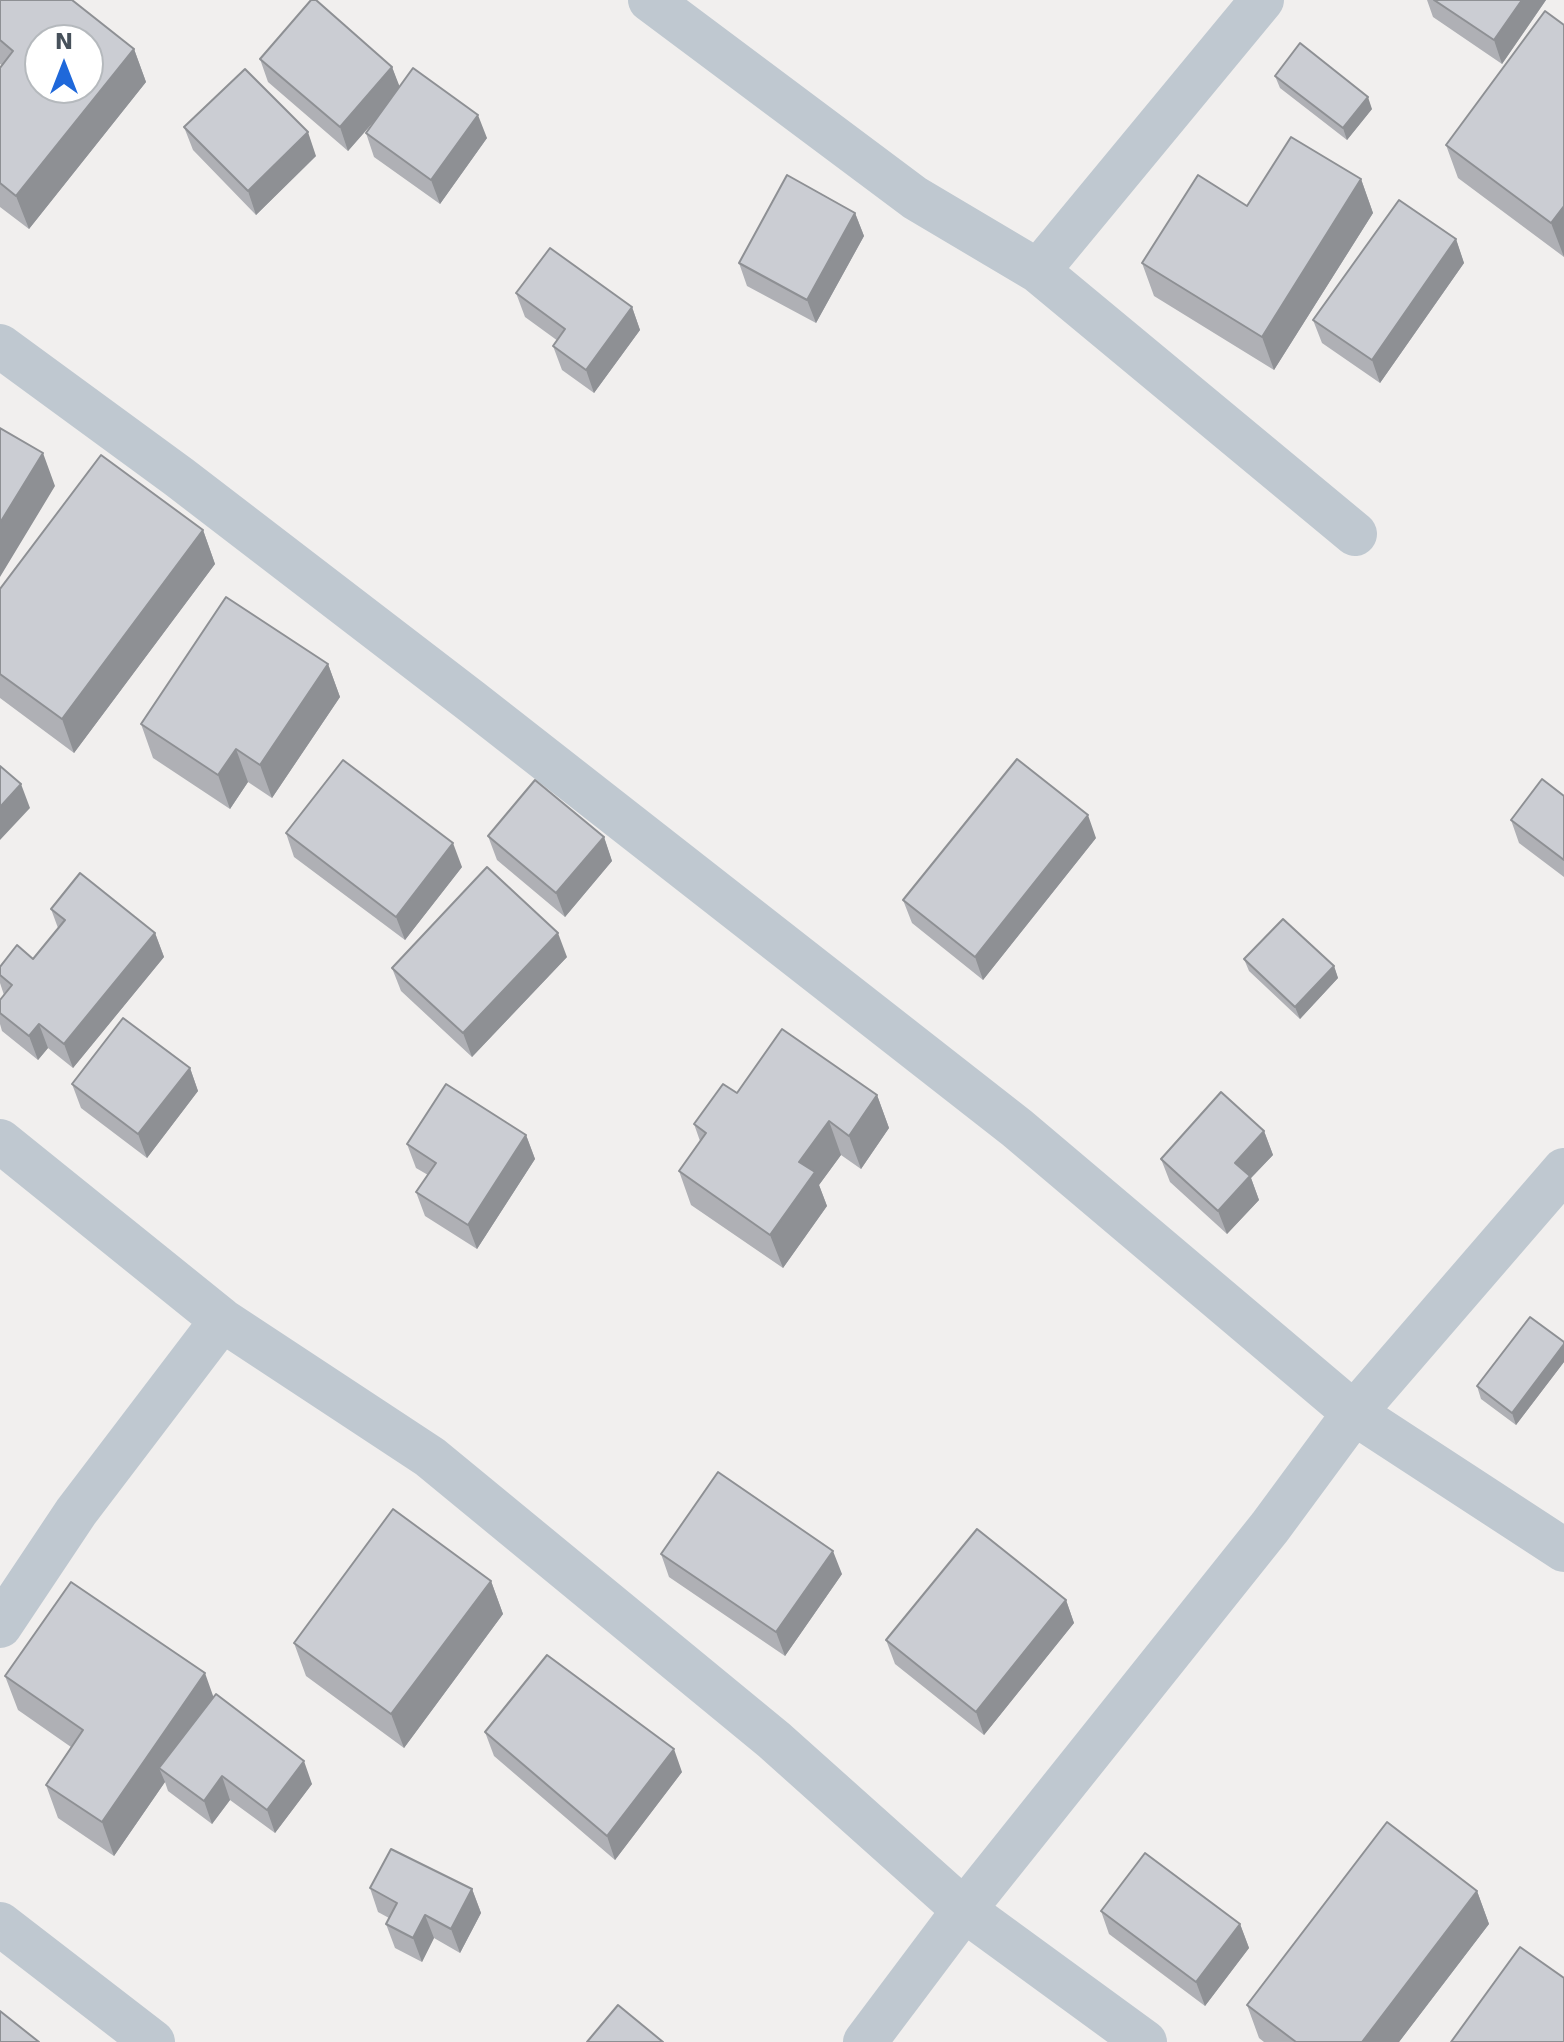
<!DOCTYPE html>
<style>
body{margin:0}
#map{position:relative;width:1564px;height:2042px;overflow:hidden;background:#f1efee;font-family:"DejaVu Sans",sans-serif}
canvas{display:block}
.north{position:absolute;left:24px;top:24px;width:80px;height:80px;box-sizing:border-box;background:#fff;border:2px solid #b5b9bd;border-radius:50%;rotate:0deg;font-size:22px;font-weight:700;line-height:32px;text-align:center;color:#47515b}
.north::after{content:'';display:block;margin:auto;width:28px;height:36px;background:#1f68da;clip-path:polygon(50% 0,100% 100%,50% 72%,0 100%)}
</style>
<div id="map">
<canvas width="1564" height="2042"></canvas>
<div class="north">N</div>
</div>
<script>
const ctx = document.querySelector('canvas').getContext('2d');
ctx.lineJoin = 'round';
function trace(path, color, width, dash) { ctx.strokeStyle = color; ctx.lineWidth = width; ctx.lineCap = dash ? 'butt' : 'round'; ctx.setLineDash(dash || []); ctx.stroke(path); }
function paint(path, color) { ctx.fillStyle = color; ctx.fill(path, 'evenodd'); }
const minor = new Path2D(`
 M650 0 915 198 1038 271 1355 534
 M1038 271 1262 0
 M0 346 179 477 471 701 1017 1128 1354 1413 1564 1550
 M0 1141 222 1320 430 1457 774 1740 964 1910 865 2042
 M0 1626 76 1512 222 1320
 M0 1924 153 2042
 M1145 2042 964 1910 1270 1527 1354 1413 1564 1170`);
const wall = new Path2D(`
 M0 0 134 49 146 82 29 229 0 207V68L2 65 0 64Z
 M1427 0H1546L1502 64 1433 17Z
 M1545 11 1564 257 1458 178 1446 145Z
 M260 59 392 67 399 87 487 138 440 204 374 157 366 133 379 116 348 151 268 82Z
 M1275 76 1372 109 1347 140 1280 88Z
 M184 127 316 156 256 215 193 150Z
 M1361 179 1373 213 1274 370 1154 296 1142 263 1247 206Z
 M855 213 864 236 816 323 747 286 739 263Z
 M1456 239 1464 263 1380 383 1322 343 1313 320Z
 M516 293 632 307 640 330 594 393 562 370 553 346 558 341 525 317Z
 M203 530 215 564 74 753 0 698V589Z
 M328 664 340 697 272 798 248 782 230 809 153 758 141 724Z
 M1564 796V877L1519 843 1511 820Z
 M286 833 462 867 405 940 294 857Z
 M488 836 604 837 612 861 565 917 497 860Z
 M1096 838 983 980 912 923 903 900Z
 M51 909 155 933 164 957 73 1068 48 1048 38 1060 2 1031 0 1024V1000L4 995 0 983V967L33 959 58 928Z
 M567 957 472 1057 401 991 392 968Z
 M1244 959 1334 966 1338 978 1300 1019 1249 971Z
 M190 1068 198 1091 147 1158 81 1108 72 1084Z
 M737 1093 877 1095 889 1128 861 1169 841 1155 819 1185 827 1206 783 1268 691 1205 679 1171 700 1141 694 1124Z
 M1264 1131 1273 1155 1251 1178 1259 1200 1227 1234 1170 1182 1161 1159Z
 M526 1135 535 1159 477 1249 425 1216 416 1192 428 1175 416 1168 407 1144Z
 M1564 1342V1362L1516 1425 1481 1399 1477 1386Z
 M661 1554 842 1574 785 1656 669 1577Z
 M491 1581 503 1614 404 1748 306 1676 294 1643Z
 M1066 1600 1074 1623 984 1735 895 1664 886 1640Z
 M5 1676 214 1697 312 1784 275 1833 230 1800 212 1824 168 1791 165 1782 114 1856 58 1818 46 1785 71 1747 18 1710Z
 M485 1732 682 1772 615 1860 494 1756Z
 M370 1888 472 1889 481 1913 460 1953 434 1938 422 1962 395 1948 386 1924 389 1918 378 1912Z
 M1477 1891 1489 1924 1399 2042H1264L1259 2038 1247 2005Z
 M1101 1911 1240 1924 1249 1948 1205 2006 1109 1934Z`);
const shadedWall = new Path2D(`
 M1522 0H1546L1502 64 1494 40Z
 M134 49 146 82 29 229 16 196Z
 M392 67 401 90 348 151 340 127Z
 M1368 97 1372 109 1347 140 1343 128Z
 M478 115 487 138 440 204 431 180Z
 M308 132 316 156 256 215 248 191Z
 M1361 179 1373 213 1274 370 1262 337Z
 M1564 206V257L1551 223Z
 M855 213 864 236 816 323 807 300Z
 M1456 239 1464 263 1380 383 1372 360Z
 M632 307 640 330 594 393 586 370Z
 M43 453 55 486 0 577V523Z
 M203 530 215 564 74 753 62 719Z
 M328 664 340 697 272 798 260 765Z
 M236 749 248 782 230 809 218 775Z
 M21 784 30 808 0 840V807Z
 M1088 815 1096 838 983 980 975 957Z
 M604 837 612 861 565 917 556 893Z
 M453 843 462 867 405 940 396 917Z
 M155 933 164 957 73 1068 64 1044Z
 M558 933 567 957 472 1057 463 1033Z
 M1334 966 1338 978 1300 1019 1295 1007Z
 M39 1024 48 1048 38 1060 29 1036Z
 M190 1068 198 1091 147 1158 138 1134Z
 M877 1095 889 1128 861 1169 849 1136Z
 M829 1121 841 1155 819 1185 827 1206 783 1268 770 1235 799 1162Z
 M1264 1131 1273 1155 1251 1178 1259 1200 1227 1234 1218 1211 1235 1163Z
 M526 1135 535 1159 477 1249 468 1225Z
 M1564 1344V1362L1516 1425 1512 1413Z
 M833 1551 842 1574 785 1656 776 1632Z
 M491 1581 503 1614 404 1748 391 1714Z
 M1066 1600 1074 1623 984 1735 976 1712Z
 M205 1673 217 1707 159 1768 165 1782 114 1856 102 1822Z
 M674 1749 682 1772 615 1860 607 1836Z
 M304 1761 312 1784 275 1833 267 1810Z
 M222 1776 230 1800 212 1824 204 1801Z
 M472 1889 481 1913 460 1953 451 1929Z
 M1477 1891 1489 1924 1399 2042H1362Z
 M425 1915 434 1938 422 1962 413 1938Z
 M1240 1924 1249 1948 1205 2006 1196 1982Z`);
const building = new Path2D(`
 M0 0H72L134 49 16 196 0 183V68L13 51 0 40ZM40 40H88V88H40Z
 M311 0H316L392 67 340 127 260 59Z
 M1434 0H1522L1494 40Z
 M1545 11 1564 25V206L1551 223 1446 145Z
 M1300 43 1368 97 1343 128 1275 76Z
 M413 68 478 115 431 180 366 133Z
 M245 69 308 132 248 191 184 127Z
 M1291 137 1361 179 1262 337 1142 263 1198 175 1247 206Z
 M787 175 855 213 807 300 739 263Z
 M1399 200 1456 239 1372 360 1313 320Z
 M550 248 632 307 586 370 553 346 565 329 516 293Z
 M0 428 43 453 0 523Z
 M101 455 203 530 62 719 0 674V589Z
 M226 597 328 664 260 765 236 749 218 775 141 724Z
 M1017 759 1088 815 975 957 903 900Z
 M343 760 453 843 396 917 286 833Z
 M0 766 21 784 0 807Z
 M1542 779 1564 796V860L1511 820Z
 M535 780 604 837 556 893 488 836Z
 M487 867 558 933 463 1033 392 968Z
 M80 873 155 933 64 1044 39 1024 29 1036 0 1013V1000L12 985 0 975V967L17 945 33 959 65 920 51 909Z
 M1283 919 1334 966 1295 1007 1244 959Z
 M123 1018 190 1068 138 1134 72 1084Z
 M782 1029 877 1095 849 1136 829 1121 799 1162 815 1172 770 1235 679 1171 706 1133 694 1124 723 1084 737 1093Z
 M446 1084 526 1135 468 1225 416 1192 436 1163 407 1144Z
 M1221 1092 1264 1131 1235 1163 1250 1176 1218 1211 1161 1159Z
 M1530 1317 1564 1342V1344L1512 1413 1477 1386Z
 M718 1472 833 1551 776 1632 661 1554Z
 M393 1509 491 1581 391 1714 294 1643Z
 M977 1529 1066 1600 976 1712 886 1640Z
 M71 1582 205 1673 102 1822 46 1785 83 1730 5 1676Z
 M547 1655 674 1749 607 1836 485 1732Z
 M216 1694 304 1761 267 1810 222 1776 204 1801 159 1768Z
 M1387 1822 1477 1891 1362 2042H1296L1247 2005Z
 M391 1849 472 1889 451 1929 425 1915 413 1938 386 1924 397 1903 370 1888Z
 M1145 1853 1240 1924 1196 1982 1101 1911Z
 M1520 1947 1564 1978V2042H1451Z
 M618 2005 663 2042H587Z
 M0 2011 39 2042H0Z`);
trace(minor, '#bfc8d0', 44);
paint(wall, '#afb0b5');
paint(shadedWall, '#8e9094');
paint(building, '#cbcdd3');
trace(building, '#8e9094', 2);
</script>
